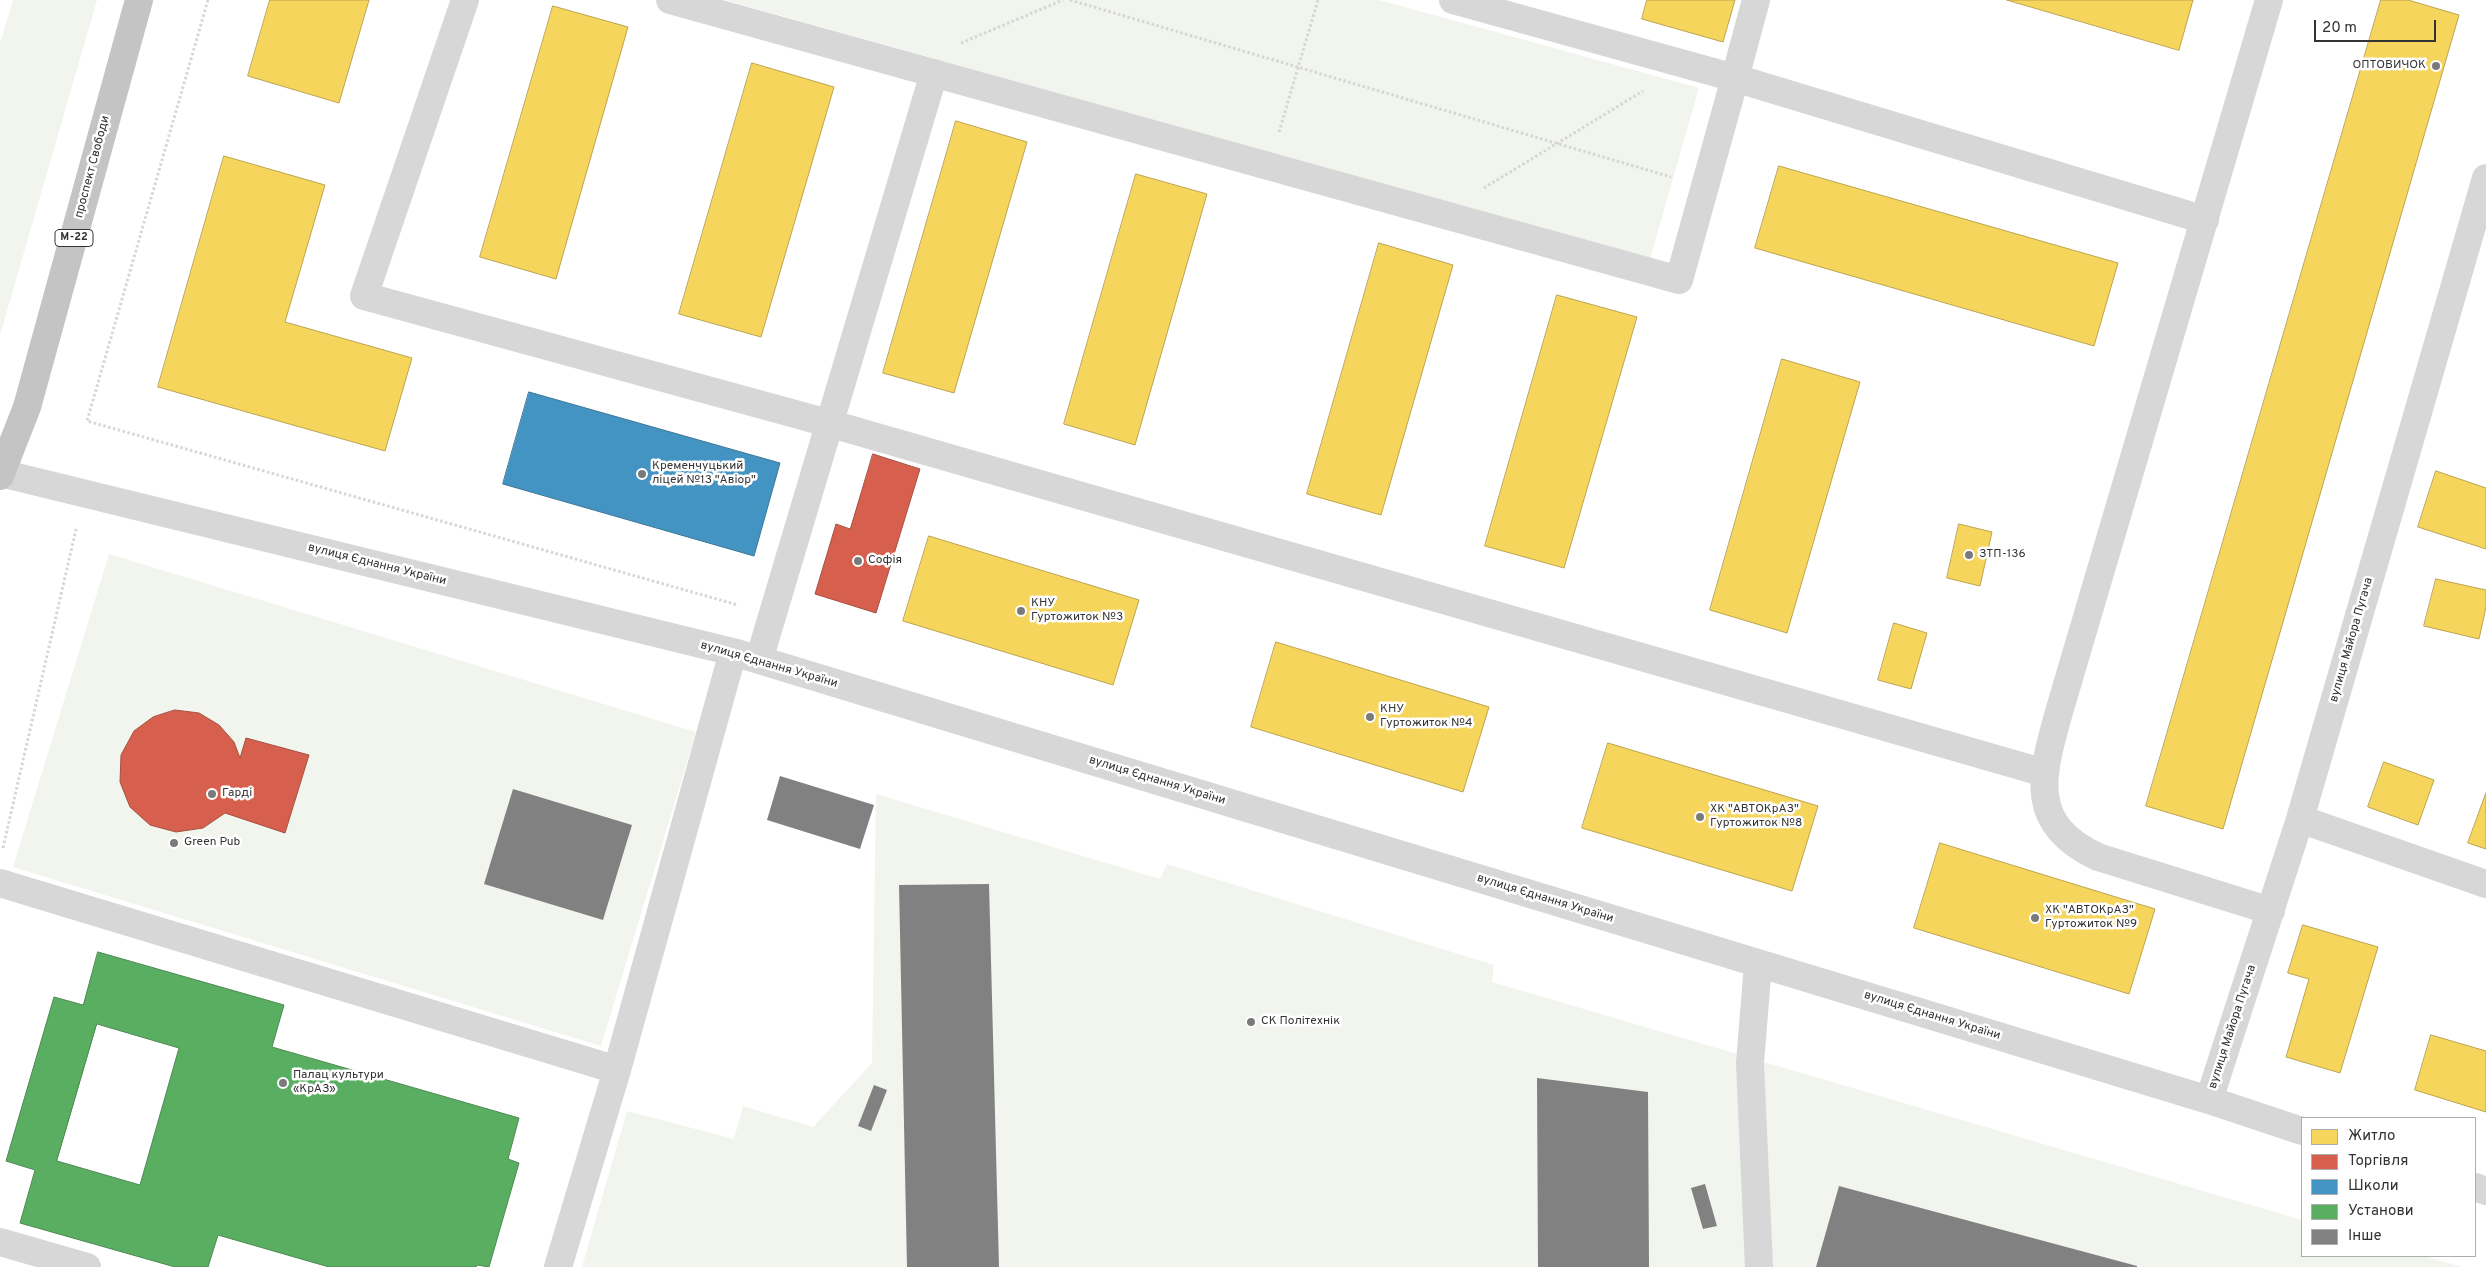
<!DOCTYPE html>
<meta charset="utf-8">
<style>
body{margin:0}
#map{position:relative;width:2486px;height:1267px;overflow:hidden;background:#fff;font-family:Overpass,sans-serif}
canvas{display:block}
.legend{position:absolute;left:2301px;top:1117px;width:175px;height:140px;box-sizing:border-box;background:#fff;border:1px solid #adadad;margin:0;padding:6px 9px;list-style:none;font-size:15px;color:#333}
.legend li{display:flex;align-items:center;gap:10px;height:25px}
.legend b{width:25px;border:1px solid #adadad}
.scale{position:absolute;left:2314px;top:20px;width:122px;height:22px;box-sizing:border-box;border:2px solid #333;border-top:0;padding-left:6px;font-size:15px;line-height:18px;white-space:nowrap;color:#333;-webkit-text-stroke:4px #fff;paint-order:stroke}
</style>
<div id="map">
<canvas width="2486" height="1267"></canvas>
<ul class="legend">
<li><b style="height:14px;background:#f6d55c"></b>Житло</li>
<li><b style="height:14px;background:#d6604d"></b>Торгівля</li>
<li><b style="height:14px;background:#4393c3"></b>Школи</li>
<li><b style="height:14px;background:#5aae61"></b>Установи</li>
<li><b style="height:14px;background:#818181"></b>Інше</li>
</ul>
<div class="scale">20 m</div>
</div>
<script>
const ctx = document.querySelector('canvas').getContext('2d');
ctx.lineJoin = 'round';
function paint(path, color) { ctx.fillStyle = color; ctx.fill(path, 'evenodd'); }
function trace(path, color, width, dash) { ctx.strokeStyle = color; ctx.lineWidth = width; ctx.lineCap = dash ? 'butt' : 'round'; ctx.setLineDash(dash || []); ctx.stroke(path); }
function write(font, color, halo, rows, align = 'center') {
  ctx.font = font + ' Overpass,sans-serif'; ctx.lineWidth = 5; ctx.setLineDash([]); ctx.textBaseline = 'middle'; ctx.strokeStyle = halo; ctx.fillStyle = color; for (const [text, x, y, turn = 0] of rows) {
    ctx.save(); ctx.translate(x, y); ctx.rotate((+turn || 0) * Math.PI / 180); ctx.textAlign = isNaN(turn) ? turn : align; if (halo) ctx.strokeText(text, 0, 0); ctx.fillText(text, 0, 0); ctx.restore();
  }
}
const green = new Path2D(`
 M13 0H97L0 335V43Z
 M725 0H1379L1699 88 1650 259Z
 M109 554 696 732 601 1046 13 867Z
 M876 794 1160 879 1167 864 1494 965 1492 982 2302 1220V1256H2424L2462 1267H582L627 1111 734 1139 743 1106 813 1127 872 1063Z`);
const homes = new Path2D(`
 M270 0H369L339 103 248 76Z
 M1647 0H1735L1723 42 1642 19Z
 M2007 0H2193L2179 50Z
 M2381 0H2408L2459 15 2223 829 2146 806Z
 M553 6 628 27 556 279 480 257Z
 M752 63 834 87 761 337 679 314Z
 M956 121 1027 142 954 393 883 373Z
 M224 156 325 185 285 322 412 358 385 451 158 387Z
 M1779 166 2118 263 2094 346 1755 248Z
 M1136 174 1207 194 1135 445 1064 424Z
 M1379 243 1453 265 1381 515 1307 494Z
 M1557 295 1637 317 1564 568 1485 546Z
 M1782 359 1860 382 1787 633 1710 610Z
 M2436 471 2486 488V549L2418 527Z
 M1959 524 1992 532 1980 586 1947 578Z
 M929 536 1139 600 1113 685 903 621Z
 M2436 579 2486 590V607L2479 639 2424 626Z
 M1894 623 1927 633 1911 689 1878 680Z
 M1276 642 1489 707 1463 792 1251 727Z
 M1608 743 1818 806 1792 891 1582 828Z
 M2384 762 2434 780 2418 825 2368 807Z
 M2486 793V849L2468 843Z
 M1940 843 2155 909 2129 994 1914 928Z
 M2303 925 2378 947 2340 1073 2286 1057 2309 979 2288 973Z
 M2431 1035 2486 1051V1112L2415 1090Z`);
const shops = new Path2D(`
 M873 454 920 469 876 613 815 594 836 524 850 529Z
 M175 710 199 713 219 725 234 742 240 758 246 738 309 755 285 833 225 813 203 828 176 832 150 825 130 807 120 782 121 755 134 731 153 717Z`);
const schools = new Path2D(`
 M529 392 780 463 754 556 503 484Z`);
const public = new Path2D(`
 M98 952 284 1005 272 1047 519 1118 508 1159 519 1163 489 1267 477 1265 476 1267H329L218 1235 208 1267H175L20 1223 35 1170 6 1161 54 997 83 1005ZM97 1024 179 1048 140 1185 57 1161Z`);
const building = new Path2D(`
 M780 776 874 805 860 849 767 820Z
 M513 789 632 825 603 920 484 884Z
 M989 884 999 1267H907L899 885Z
 M1537 1078 1648 1092 1649 1267H1538Z
 M874 1085 887 1090 871 1131 858 1126Z
 M1705 1184 1717 1226 1703 1229 1691 1188Z
 M1839 1186 2137 1266V1267H1816Z`);
const path = new Path2D(`
 M208 0 87 421 738 605
 M1070 0 1671 177
 M961 43 1063 0
 M1279 132 1318 0
 M1484 188 1643 91
 M3 848 76 529`);
const minor = new Path2D(`
 M465 0 364 296 828 423 2045 773
 M670 0 1679 280 1735 78 1453 0
 M1756 0 1735 78 2205 220
 M2269 0 2059 712C2041 776 2027 824 2098 857L2271 911
 M1 473 733 652 2209 1100 2302 1131
 M759 660 934 73
 M2300 819 2486 884
 M0 883 617 1070
 M1758 964 1750 1063 1759 1267
 M2209 1100 2300 819 2486 178
 M2475 1187 2486 1191
 M0 1242 87 1267
 M558 1267 617 1070 733 652`);
const highway = new Path2D(`
 M0 476 27 407 139 0`);
const markers = [
 [2436,66,5,"#7a7a7a"],
 [642,474,5,"#7a7a7a"],
 [1969,555,5,"#7a7a7a"],
 [858,561,5,"#7a7a7a"],
 [1021,611,5,"#7a7a7a"],
 [1370,717,5,"#7a7a7a"],
 [212,794,5,"#7a7a7a"],
 [1700,817,5,"#7a7a7a"],
 [174,843,5,"#7a7a7a"],
 [2035,918,5,"#7a7a7a"],
 [1251,1022,5,"#7a7a7a"],
 [283,1083,5,"#7a7a7a"]
];
const shields = [
 [74,238,38]
];
const shieldNames = [
 ["М-22",74,238]
];
const poiNames = [
 ["ОПТОВИЧОК",2426,66,"right"],
 ["Кременчуцький",652,467],
 ["ліцей №13 \"Авіор\"",652,481],
 ["ЗТП-136",1979,555],
 ["Софія",868,561],
 ["КНУ",1031,604],
 ["Гуртожиток №3",1031,618],
 ["КНУ",1380,710],
 ["Гуртожиток №4",1380,724],
 ["Гарді",222,794],
 ["ХК \"АВТОКрАЗ\"",1710,810],
 ["Гуртожиток №8",1710,824],
 ["Green Pub",184,843],
 ["ХК \"АВТОКрАЗ\"",2045,911],
 ["Гуртожиток №9",2045,925],
 ["СК Політехнік",1261,1022],
 ["Палац культури",293,1076],
 ["«КрАЗ»",293,1090]
];
const streetNames = [
 ["проспект Свободи",93,167,-75],
 ["вулиця Єднання України",377,565,14],
 ["вулиця Майора Пугача",2352,640,-74],
 ["вулиця Єднання України",769,665,16],
 ["вулиця Єднання України",1157,781,17],
 ["вулиця Єднання України",1545,899,17],
 ["вулиця Єднання України",1932,1016,17],
 ["вулиця Майора Пугача",2233,1027,-72]
];
paint(green, '#f1f5ed');
paint(homes, '#f6d55c');
trace(homes, '#bca450', 1);
paint(shops, '#d6604d');
trace(shops, '#a55245', 1);
paint(schools, '#4393c3');
trace(schools, '#3e7698', 1);
paint(public, '#5aae61');
trace(public, '#4e8953', 1);
paint(building, '#818181');
trace(path, '#d6d6d6', 3, [2.5, 2.5]);
trace(minor, '#d7d7d7', 28);
trace(highway, '#c4c4c4', 28);
for (const [x, y, r, color] of markers) { const dot = new Path2D(); dot.arc(x, y, r, 0, 2 * Math.PI); ctx.fillStyle = color; ctx.fill(dot); trace(dot, '#fff', 2); }
for (const [x, y, w] of shields) { const box = new Path2D(); box.roundRect(x - w / 2, y - 8.5, w, 17, 4); ctx.fillStyle = '#fff'; ctx.fill(box); trace(box, '#333', 1); }
write('bold 11px', '#333', null, shieldNames);
write('12px', '#333', '#fff', poiNames, 'left');
write('12px', '#333', '#fff', streetNames);
</script>
